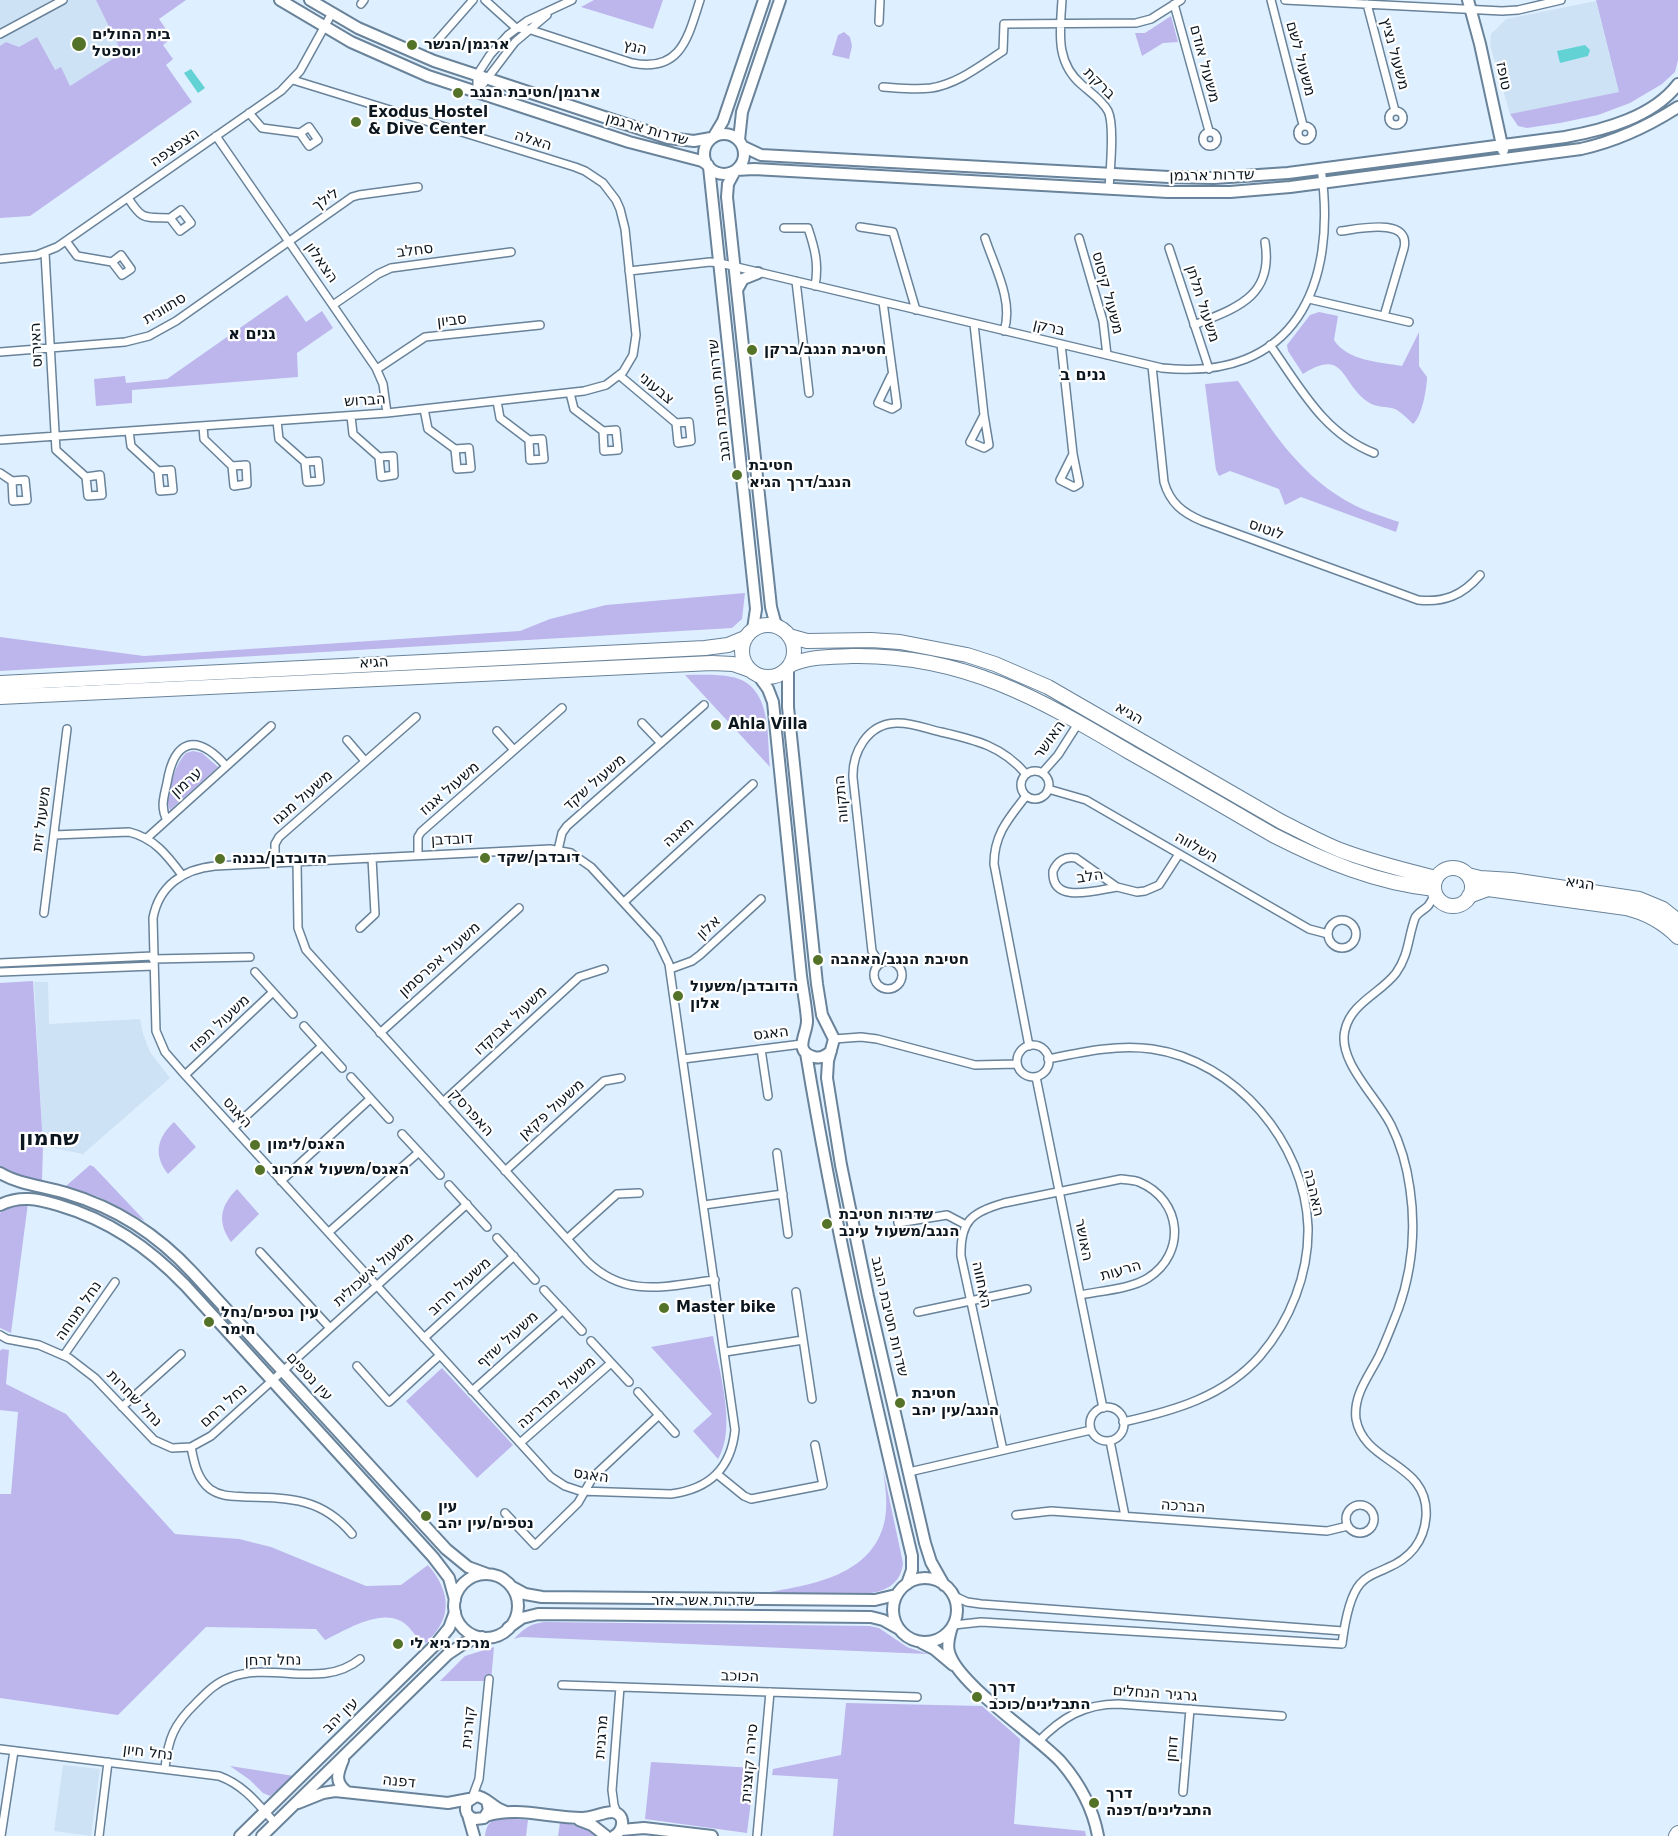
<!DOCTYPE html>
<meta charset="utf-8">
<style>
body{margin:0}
canvas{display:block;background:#deefff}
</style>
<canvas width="1678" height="1836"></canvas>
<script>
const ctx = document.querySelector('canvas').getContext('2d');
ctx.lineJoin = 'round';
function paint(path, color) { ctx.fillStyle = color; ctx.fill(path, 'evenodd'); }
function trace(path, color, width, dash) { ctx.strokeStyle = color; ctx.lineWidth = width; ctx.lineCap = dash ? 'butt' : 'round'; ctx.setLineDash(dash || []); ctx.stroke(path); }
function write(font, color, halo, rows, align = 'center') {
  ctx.font = font + ' "DejaVu Sans",Heebo,sans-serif'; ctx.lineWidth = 4.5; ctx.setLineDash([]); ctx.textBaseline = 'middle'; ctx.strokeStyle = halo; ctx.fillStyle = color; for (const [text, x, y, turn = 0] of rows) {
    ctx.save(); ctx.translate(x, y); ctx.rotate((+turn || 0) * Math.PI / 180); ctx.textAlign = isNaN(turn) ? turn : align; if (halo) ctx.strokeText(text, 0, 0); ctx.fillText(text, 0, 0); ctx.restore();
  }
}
const built = new Path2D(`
 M0 0H96L123 53 70 86 61 68 55 71 19 47 6 42 0 46Z
 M1596 1 1619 92 1510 114 1490 45 1491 34 1506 19Z
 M34 982H48L49 1024 140 1019 143 1034 150 1052 170 1078 83 1154 43 1146Z
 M63 1765 100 1769 91 1836 54 1831Z`);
const green = new Path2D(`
 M96 0H186L159 19 172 38 163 45 173 59 166 65 192 102 30 216 0 218V46L6 42 19 47 37 37 55 70 61 67 70 86 122 53Z
 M594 0H663L653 29 581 7Z
 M1596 0H1678V60L1675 72 1662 84 1630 103 1598 115 1560 123 1527 128 1518 126 1510 114 1619 92Z
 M1171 16 1178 42 1163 43 1142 56 1135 33H1145Z
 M844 32 850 37 852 46 849 59 832 55 838 35Z
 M287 295 306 322 322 311 333 328 297 353 298 377 132 390V403L96 406 94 379 125 376 126 383 167 379Z
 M1319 312 1338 316 1334 340C1347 361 1380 362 1402 366L1419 332V366L1427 377C1427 388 1422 417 1413 424 1408 419 1401 412 1395 409 1386 406 1377 408 1368 402 1340 383 1346 347 1303 374L1288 351 1287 345 1310 315Z
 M1238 381C1272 430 1300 478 1356 506 1370 513 1385 517 1399 522L1396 532 1301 497 1285 505 1279 489 1230 471 1219 476 1216 470 1205 384Z
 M745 593 742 619 732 628 0 671V637L144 656 520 631 550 619 606 605Z
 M685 675C700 675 717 674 732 677 772 685 767 735 770 767Z
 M193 751 202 753 218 767 170 810C163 797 176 763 186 753Z
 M33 981 43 1145 42 1182 24 1179 0 1168V983Z
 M174 1122 196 1147 168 1174C153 1155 157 1138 174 1122Z
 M90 1165 94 1167 145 1221 99 1197 66 1186Z
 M237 1189 259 1214 231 1242C217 1222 220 1206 237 1189Z
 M28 1203 11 1333 0 1328V1213L7 1207Z
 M713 1336C719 1371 737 1428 718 1459L693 1431 712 1414 651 1347Z
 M2 1349 9 1350 6 1384 66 1414 175 1534 239 1539 271 1547 366 1586 401 1585 428 1565C451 1592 453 1618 426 1643 414 1638 411 1626 401 1621 378 1609 346 1630 325 1640L316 1629 206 1627 118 1715 0 1698V1494H11L18 1412 0 1410V1351Z
 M442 1368 513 1445 477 1478 406 1401Z
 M883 1469 903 1563C901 1582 889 1590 871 1593H764C811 1585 874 1576 885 1519 888 1503 885 1485 883 1469Z
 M544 1622 869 1626 879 1628 907 1647 928 1654 521 1637 514 1639C523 1629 530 1624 544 1622Z
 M494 1647 491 1681H440L465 1656Z
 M846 1703 982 1706 1020 1739 1014 1824 1085 1831 1086 1836H833L838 1779 772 1775 773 1769 841 1755Z
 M651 1762 755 1768 747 1833 645 1819Z
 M230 1766 294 1776 270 1796 263 1793 250 1780Z
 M499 1818 528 1820 526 1836H485C486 1826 489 1821 499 1818Z
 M560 1822 583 1827 596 1836H558Z`);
const water = new Path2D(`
 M1585 45 1590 50 1588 56 1560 63 1557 51Z
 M191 69 205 88 198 93 184 73Z`);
const street = new Path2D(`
 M485 0 516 28 528 29 632 63C681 73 688 37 700 0
 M1062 0C1060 32 1055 62 1082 85 1091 93 1102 100 1108 111 1115 125 1110 171 1109 189
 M1271 0 1303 125
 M1285 0 1502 11 1518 10 1561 0
 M361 4 364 0
 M1174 4 1209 131
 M1367 4 1395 111
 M879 22 880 0
 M0 34 63 0
 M437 41 473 0
 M883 87C899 88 915 90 931 88 958 84 981 65 1003 51L1004 24 1136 23 1151 19 1181 0
 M477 92V75L490 55 508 35 527 21 572 0
 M477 92 515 42 547 15
 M1389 118a7 7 0 1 1 14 0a7 7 0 1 1-14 0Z
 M249 113 262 128 300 133 309 127 318 140 309 146 300 133
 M1298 133a7 7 0 1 1 14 0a7 7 0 1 1-14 0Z
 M1203 139a7 7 0 1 1 14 0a7 7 0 1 1-14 0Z
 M216 136 376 368 383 384 387 413
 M128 198C143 221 144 217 170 218
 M181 210 191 223 180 231 170 218Z
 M860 227 893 232 916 310
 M784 228H808C815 249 819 264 815 286
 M1341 231C1358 229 1411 217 1404 248L1384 316
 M985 238C994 266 1014 301 1004 331
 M1079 238 1103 321 1107 355
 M66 241 77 256 112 262 121 255 131 269 122 275 112 262
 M1169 248 1209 369
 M45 253 56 450 86 477 88 496 102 495 100 475 86 477
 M0 259 37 255 57 247 281 91 300 71 332 13
 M629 271 710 262 720 263 1162 368C1295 382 1338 285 1321 168
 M796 281 809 393
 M1309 299 1409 322
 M883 302 897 406 892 409 878 403 891 376
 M333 305 378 274 391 268 511 252
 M974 324 984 415 989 445 984 448 970 442 984 415
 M1194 325C1236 308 1274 297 1265 242
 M1061 344 1073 454 1079 484 1074 487 1060 480 1073 454
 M1270 345C1300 387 1323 433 1374 453
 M0 352 125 342 149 336 176 321 352 197 359 195 418 187
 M1152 366 1164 482C1170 503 1183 513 1202 521L1418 600C1444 603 1463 595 1480 575
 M377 369 425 337 540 325
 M619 375 676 423 678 443 691 441 689 422 676 423
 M570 393 574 409 603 431 616 430 618 450 604 451 603 431
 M497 401 500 418 529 440 542 439 544 459 530 460 529 440
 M424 409 428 429 455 449 469 448 471 468 457 469 455 449
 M351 416 353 434 379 457 381 477 394 475 393 456 379 457
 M277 421 279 439 305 462 307 482 320 481 318 461 305 462
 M203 426 204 439 232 466 234 486 247 484 246 465 232 466
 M129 431 131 446 158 471 160 491 173 490 171 470 158 471
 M0 440 387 413 584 391 606 385 623 372 633 355 636 335 625 229 620 209 616 200 603 183 585 171 575 167 293 80
 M0 473 12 481 25 480 27 500 13 501 12 481
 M642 723 661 743
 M497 731 514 750
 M347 740 365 761
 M1021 785a14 14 0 1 1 28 0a14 14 0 1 1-28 0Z
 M1042 773 1058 755 1079 722
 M1048 789 1086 800 1309 929 1328 934
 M1026 796C1009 818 994 834 994 864L1029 1046
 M167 820C160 807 164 797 167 783 174 740 196 732 226 766
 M54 835 129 832C154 838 167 855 182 875
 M147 838 271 726
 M550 849 571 853 591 867 657 939 669 964 735 1430C731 1469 709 1489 671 1494L580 1491 565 1486 551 1477 185 1075 165 1052 156 1031 153 918C159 886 183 869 215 866Z
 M558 850 562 833 567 826 704 705
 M418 855V837L421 832 562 708
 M297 862 298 928 306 950 587 1261C625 1299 666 1286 715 1280
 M275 863V844L279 837 416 717
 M1117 887C1097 890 1051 905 1053 871 1057 861 1065 856 1076 858L1117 887 1137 892 1145 891 1159 885 1179 854
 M624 902 753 784
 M44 913 67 729
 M1328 934a14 14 0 1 1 28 0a14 14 0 1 1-28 0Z
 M360 928 375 914 372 858
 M153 959 250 957
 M874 975a14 14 0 1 1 28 0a14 14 0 1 1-28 0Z
 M0 963 153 956
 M880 964 872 951 853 778C852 753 867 724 896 723 911 722 927 729 941 732 976 740 1002 746 1026 774
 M670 969 692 961 700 955 761 899
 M0 972 153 966
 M255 972 293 1014
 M304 1026 342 1068
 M380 1033 519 908
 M834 1039 861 1037 877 1039 975 1065 1017 1064
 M1017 1061a16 16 0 1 1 32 0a16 16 0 1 1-32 0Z
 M761 1049 768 1096
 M683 1059 802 1044
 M1048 1059C1082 1052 1118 1044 1152 1049 1236 1061 1305 1143 1308 1227 1309 1274 1290 1321 1260 1356 1224 1397 1173 1411 1123 1422
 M185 1075 273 992
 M351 1077 389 1119
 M1036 1077 1103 1408
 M443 1102 579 977 604 969
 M233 1128 322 1046
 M402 1134 440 1175
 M777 1153 788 1234
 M505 1171 604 1081 621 1078
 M281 1181 370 1099
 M449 1185 487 1227
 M704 1205 783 1194
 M898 1223 947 1215 966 1225
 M329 1232 419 1152
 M497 1238 535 1280
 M567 1239 617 1194 639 1193
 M260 1252 330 1328
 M544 1290 582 1331
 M796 1292 812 1399
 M918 1312 1027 1289
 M0 1335 7 1339 39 1345 69 1358 95 1378 154 1440 172 1448 191 1447C194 1462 197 1479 210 1489 221 1497 234 1496 246 1497 290 1498 322 1498 352 1534
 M424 1338 514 1256
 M591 1341 629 1382
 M725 1352 803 1340
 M64 1355 115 1282
 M357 1366 389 1402 440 1355
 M472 1391 563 1310
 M638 1392 675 1433
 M122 1407 181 1354
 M1090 1424a17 17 0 1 1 34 0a17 17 0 1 1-34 0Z
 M1110 1441 1125 1516
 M520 1443 611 1363
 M191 1447 211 1436 467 1204
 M1003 1450 961 1256C960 1221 972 1212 1004 1203L1121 1179C1127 1180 1134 1180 1139 1182 1182 1200 1187 1253 1148 1278 1131 1289 1099 1291 1080 1295
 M909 1472 1091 1430
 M717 1474 744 1496 751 1499 823 1485 815 1445
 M1346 1519a14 14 0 1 1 28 0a14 14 0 1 1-28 0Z
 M505 1513 535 1545 578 1503 593 1477 659 1415
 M1016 1515 1051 1511 1327 1531 1348 1526
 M954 1596 967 1602 981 1604 1343 1631
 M954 1625 981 1622 1342 1644C1344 1628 1349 1597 1360 1584 1367 1575 1377 1573 1387 1568 1409 1559 1424 1542 1426 1517 1430 1462 1364 1465 1356 1419 1353 1395 1369 1376 1379 1356 1386 1341 1392 1325 1398 1310 1412 1271 1416 1230 1410 1189 1407 1167 1401 1145 1391 1125 1377 1097 1337 1061 1345 1030 1351 1003 1381 993 1396 973 1409 955 1408 937 1415 918 1417 913 1424 910 1428 906 1431 902 1433 898 1435 894
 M562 1685 917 1697
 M1038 1742C1061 1718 1084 1704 1118 1704L1282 1716
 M0 1749 219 1776C244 1785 258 1804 275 1823
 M165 1768C168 1739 174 1724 196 1703 206 1693 215 1683 229 1678 271 1661 322 1690 360 1659
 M1183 1792 1190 1709
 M472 1798 479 1779 489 1679
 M617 1813 614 1805 612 1790 620 1687
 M1 1836 14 1751
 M99 1836 108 1762
 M757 1836 770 1692`);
const secondary = new Path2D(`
 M280 0 351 42 428 76 629 142 702 161 708 165
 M310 0 358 28 434 61 668 138 694 141 711 138
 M1468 0 1480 44 1503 150
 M704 154a20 20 0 1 1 40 0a20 20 0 1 1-40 0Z
 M714 136 723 121 764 0
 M739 140 742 112 780 0
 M744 147 761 155 1169 177 1214 178 1288 173 1565 137C1604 130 1653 117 1678 84
 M709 167 756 609 753 629
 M736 170 754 169 1168 192H1230L1290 187 1581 149C1617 141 1647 127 1678 107
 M735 171 728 184 727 197 771 607 775 622 781 629
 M738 288 743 279 758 273
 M788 667V707L817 984 822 1015 834 1039 828 1061 827 1078 841 1165 868 1296 925 1543 931 1562 944 1585
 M758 675 768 689 773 702 801 976C803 991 806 1005 807 1020 808 1033 792 1051 814 1057 821 1059 826 1056 831 1051
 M806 1053C834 1222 872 1389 912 1556V1570L907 1584
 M0 1173C20 1185 44 1186 66 1193 117 1208 157 1234 193 1273L446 1549 468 1567 487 1574
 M0 1205C20 1195 38 1199 58 1205 109 1220 148 1247 185 1285L433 1557 449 1578 455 1600
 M454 1606a32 32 0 1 1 64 0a32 32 0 1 1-64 0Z
 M893 1610a32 32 0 1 1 64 0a32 32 0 1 1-64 0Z
 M512 1587 525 1594 542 1597 875 1600 896 1595
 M508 1628 522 1618 538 1614 871 1617 883 1620 899 1629
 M951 1630C949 1637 947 1645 949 1652 957 1684 1037 1736 1061 1762 1079 1783 1093 1808 1098 1836
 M922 1643 934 1649 953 1665
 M343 1760C338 1772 334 1782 346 1791
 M487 1801 489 1810 484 1818 475 1819C467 1817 464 1811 467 1802L476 1796C487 1797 493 1808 504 1811
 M298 1803 323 1793 335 1791 448 1803 469 1799
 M468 1815 474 1836
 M486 1816C516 1806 550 1818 582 1818 592 1818 607 1811 613 1812 627 1815 623 1831 614 1836
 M579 1820 592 1825 606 1836
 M621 1830 644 1828 712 1836
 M240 1836 436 1644 449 1628 455 1612
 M262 1836 448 1654 466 1642 482 1637`);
const highway = new Path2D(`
 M742 651a26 26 0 1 1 52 0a26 26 0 1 1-52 0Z
 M789 636 807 641 871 640 900 642 967 655 995 664 1048 687 1280 821C1300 831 1320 842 1340 850 1371 862 1404 870 1436 878
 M790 665C810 656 830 657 852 656 963 654 1040 699 1131 753 1179 780 1226 808 1273 835 1324 861 1376 883 1434 889
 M0 683 705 648 728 645 745 638
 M0 697 712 663 733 664 750 670
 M1434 887a19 19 0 1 1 38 0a19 19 0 1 1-38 0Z
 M1468 875 1480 878 1512 880 1639 899 1663 909 1678 921
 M1469 896 1488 889 1626 908C1647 913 1663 922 1678 937
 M1676 1836 1678 1833`);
const markers = [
 [79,44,8,"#547329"],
 [412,45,6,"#547329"],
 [458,93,6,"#547329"],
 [356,122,6,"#547329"],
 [752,350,6,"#547329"],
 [737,475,6,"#547329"],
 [716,725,6,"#547329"],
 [485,858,6,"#547329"],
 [220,859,6,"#547329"],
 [818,960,6,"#547329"],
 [678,996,6,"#547329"],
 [255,1145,6,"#547329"],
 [260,1170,6,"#547329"],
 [827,1224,6,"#547329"],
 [664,1308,6,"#547329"],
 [209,1322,6,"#547329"],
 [900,1403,6,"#547329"],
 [426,1516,6,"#547329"],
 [398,1644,6,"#547329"],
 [977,1697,6,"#547329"],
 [1094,1803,6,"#547329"]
];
const poiNames = [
 ["בית החולים",92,35],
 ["יוספטל",92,52],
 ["ארגמן/הנשר",424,45],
 ["ארגמן/חטיבת הנגב",470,93],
 ["Exodus Hostel",368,113],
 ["& Dive Center",368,130],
 ["חטיבת הנגב/ברקן",764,350],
 ["חטיבת",749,466],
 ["הנגב/דרך הגיא",749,483],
 ["Ahla Villa",728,725],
 ["דובדבן/שקד",497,858],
 ["הדובדבן/בננה",232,859],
 ["חטיבת הנגב/האהבה",830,960],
 ["הדובדבן/משעול",690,987],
 ["אלון",690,1004],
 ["האגס/לימון",267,1145],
 ["האגס/משעול אתרוג",272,1170],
 ["שדרות חטיבת",839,1215],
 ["הנגב/משעול עינב",839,1232],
 ["Master bike",676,1308],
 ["עין נטפים/נחל",221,1313],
 ["חימר",221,1330],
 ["חטיבת",912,1394],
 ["הנגב/עין יהב",912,1411],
 ["עין",438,1507],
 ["נטפים/עין יהב",438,1524],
 ["מרכז גיא לי",410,1644],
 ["דרך",989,1688],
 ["התבלינים/כוכב",989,1705],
 ["דרך",1106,1794],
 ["התבלינים/דפנה",1106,1811]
];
const streetNames = [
 ["הנץ",635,48,12],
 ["משעול נציץ",1394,54,75],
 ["משעול לשם",1300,59,75],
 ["משעול אודם",1204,64,75],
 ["טופז",1503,76,78],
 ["ברקת",1099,84,45],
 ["שדרות ארגמן",647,130,16],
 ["האלה",533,141,17],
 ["הצפצפה",175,148,-35],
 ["שדרות ארגמן",1212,176,-1],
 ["לילך",326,200,-35],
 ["סחלב",415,251,-7],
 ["הצאלון",321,263,55],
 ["משעול קיסוס",1107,293,75],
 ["משעול תלתן",1202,304,72],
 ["סתוונית",165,309,-31],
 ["סביון",452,321,-6],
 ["ברקן",1049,328,13],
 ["האירוס",37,345,-93],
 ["צבעוני",656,389,40],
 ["שדרות חטיבת הנגב",720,400,-96],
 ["הברוש",365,401,-4],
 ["לוטוס",1266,530,20],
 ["הגיא",374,663,-3],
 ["הגיא",1129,714,30],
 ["האושר",1050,740,-55],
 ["ערמון",187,783,-42],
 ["משעול שקד",595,783,-41],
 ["משעול אגוז",450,789,-41],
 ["משעול מנגו",303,798,-41],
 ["התקווה",842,799,-95],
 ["משעול זית",42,819,-83],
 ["תאנה",679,833,-42],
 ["דובדבן",452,840,-3],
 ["השלווה",1196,848,30],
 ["הלב",1090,877,-8],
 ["הגיא",1580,884,8],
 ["אלון",709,928,-43],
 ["משעול אפרסמון",440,960,-42],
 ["משעול אבוקדו",511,1021,-43],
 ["משעול תפוז",220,1024,-43],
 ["האגס",771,1034,-7],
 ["משעול פקאן",552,1110,-42],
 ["האגס",237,1113,48],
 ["האפרסק",471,1113,48],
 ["האהבה",1313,1193,77],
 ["האושר",1083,1240,79],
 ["משעול אשכולית",374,1270,-42],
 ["הרעות",1121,1271,-16],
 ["האחווה",981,1285,78],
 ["משעול חרוב",460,1287,-42],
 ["נחל מנוחה",79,1311,-55],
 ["שדרות חטיבת הנגב",889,1317,77],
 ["משעול שזיף",508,1340,-42],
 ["עין נטפים",309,1377,47],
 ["משעול מנדרינה",557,1393,-42],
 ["נחל שחרות",134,1399,46],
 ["נחל רחם",224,1406,-42],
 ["האגס",591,1476,8],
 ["הברכה",1183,1507,4],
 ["שדרות אשר אזר",703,1601],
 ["נחל זרחן",273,1661,-1],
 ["הכוכב",740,1677,2],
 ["גרגיר הנחלים",1155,1694,4],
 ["עין יהב",341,1716,-44],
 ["קורנית",469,1727,-85],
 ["מרגנית",602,1737,-86],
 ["דוחן",1173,1749,-85],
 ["נחל חיון",148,1753,7],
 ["סירה קוצנית",750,1763,-85],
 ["דפנה",399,1782,6]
];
const neighbourhoodNames = [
 ["גנים א",252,335],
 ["גנים ב",1083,376]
];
const districtNames = [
 ["שחמון",49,1140]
];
paint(built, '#cde2f5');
paint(green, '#bdb6ec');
paint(water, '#62d2d5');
trace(street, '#69839a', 10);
trace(secondary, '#69839a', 14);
trace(highway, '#69839a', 16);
trace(street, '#fff', 7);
trace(secondary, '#fff', 10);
trace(highway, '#fff', 14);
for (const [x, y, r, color] of markers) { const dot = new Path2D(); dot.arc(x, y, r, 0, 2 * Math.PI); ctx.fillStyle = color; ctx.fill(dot); trace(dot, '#fff', 2); }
write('bold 15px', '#0c161f', '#fff', poiNames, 'left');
write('15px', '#0c161f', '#fff', streetNames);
write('bold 16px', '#0c161f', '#fff', neighbourhoodNames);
write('bold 21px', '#0c161f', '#fff', districtNames);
</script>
